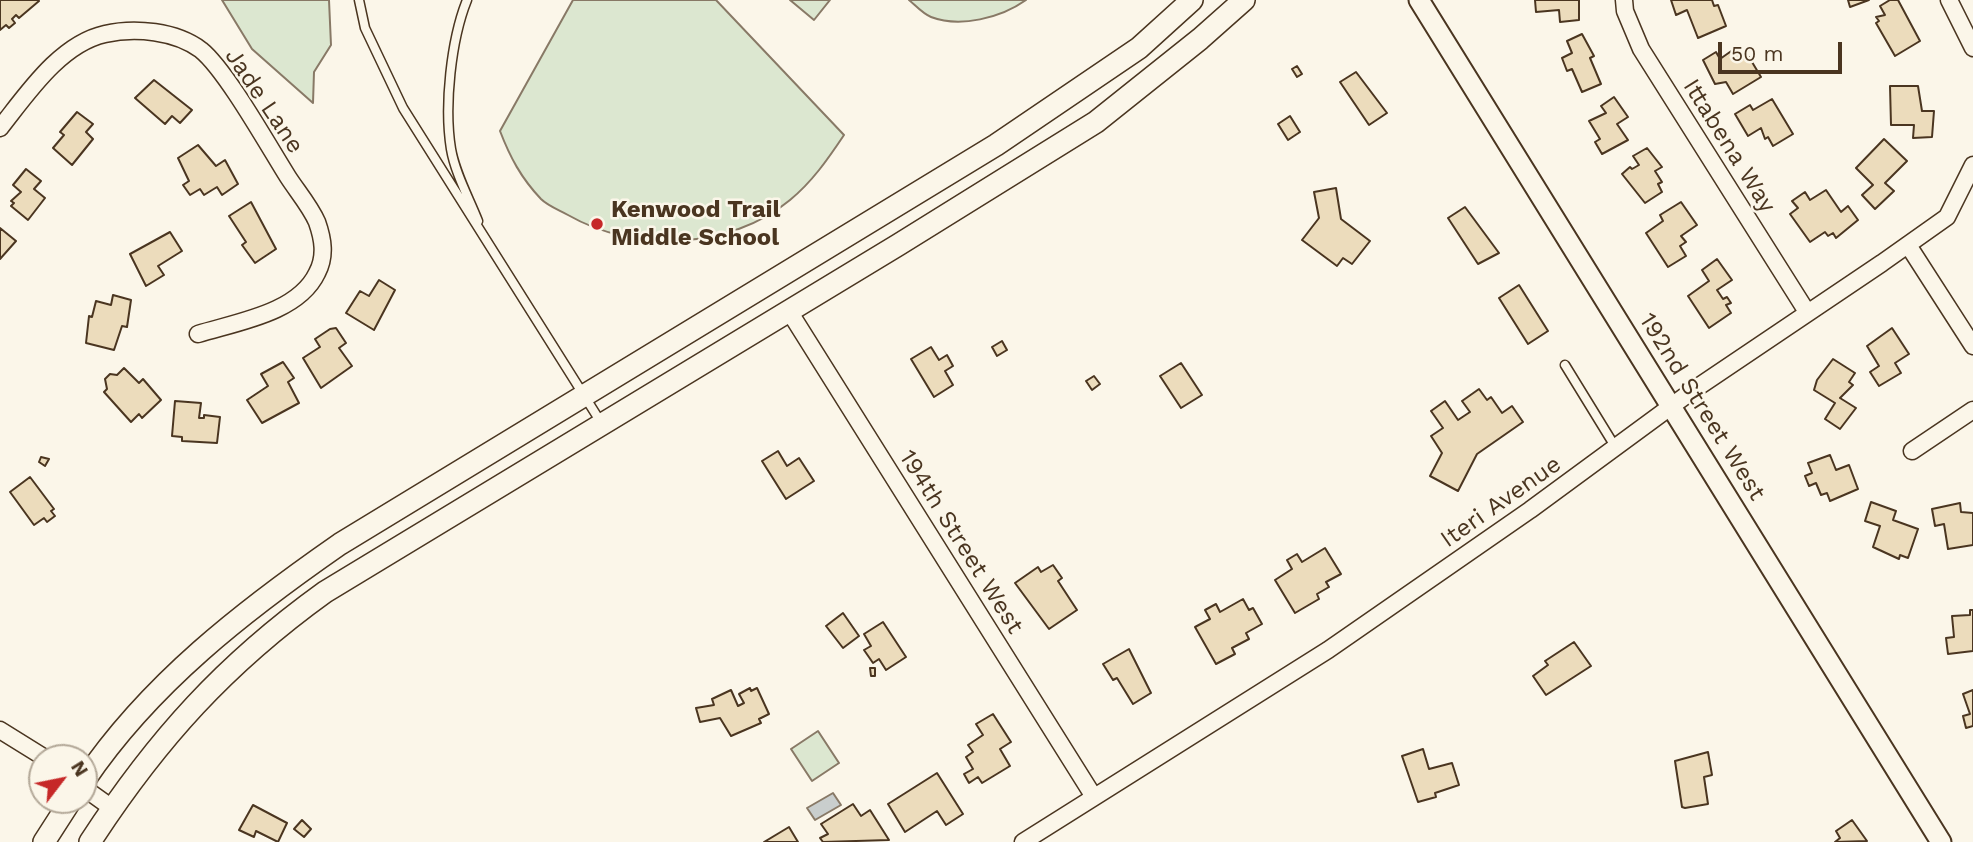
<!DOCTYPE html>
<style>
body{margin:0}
#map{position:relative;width:1973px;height:842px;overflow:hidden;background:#fbf6e9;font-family:"Work Sans",sans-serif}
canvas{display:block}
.north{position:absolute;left:28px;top:744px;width:70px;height:70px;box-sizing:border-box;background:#fbf6e9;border:2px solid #b4a999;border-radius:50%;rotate:58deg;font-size:19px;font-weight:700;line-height:28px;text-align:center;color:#4a3520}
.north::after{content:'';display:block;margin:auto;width:24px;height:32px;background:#c62828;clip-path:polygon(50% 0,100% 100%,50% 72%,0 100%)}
.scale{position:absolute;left:1718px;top:42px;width:124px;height:32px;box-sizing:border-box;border:4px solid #4a3520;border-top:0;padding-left:9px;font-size:21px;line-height:24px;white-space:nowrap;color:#4a3520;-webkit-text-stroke:5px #fbf6e9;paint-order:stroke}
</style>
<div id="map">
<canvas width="1973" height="842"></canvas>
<div class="north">N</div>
<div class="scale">50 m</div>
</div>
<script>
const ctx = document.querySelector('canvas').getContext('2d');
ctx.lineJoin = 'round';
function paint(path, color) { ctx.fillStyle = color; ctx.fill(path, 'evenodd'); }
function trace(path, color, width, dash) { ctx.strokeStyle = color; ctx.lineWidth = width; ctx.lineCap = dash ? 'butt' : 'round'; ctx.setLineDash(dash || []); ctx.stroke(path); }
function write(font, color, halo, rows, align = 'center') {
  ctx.font = font + ' "Work Sans",sans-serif'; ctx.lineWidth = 5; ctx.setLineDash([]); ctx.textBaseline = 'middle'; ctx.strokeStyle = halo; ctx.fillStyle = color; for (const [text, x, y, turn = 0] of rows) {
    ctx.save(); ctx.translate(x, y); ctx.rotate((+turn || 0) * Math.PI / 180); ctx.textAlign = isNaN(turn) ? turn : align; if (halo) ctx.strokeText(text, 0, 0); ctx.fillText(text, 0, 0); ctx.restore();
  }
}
const green = new Path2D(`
 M222 0H329L331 45 314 72 313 103 252 49Z
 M573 0H716L844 135C828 159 812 182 790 200 730 250 634 253 568 215 559 210 548 206 541 199 521 178 510 157 500 131Z
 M790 0H830L814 20Z
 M909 0H1026C1001 18 960 28 931 17 923 14 915 5 909 0Z
 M818 731 839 763 812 781 791 749Z`);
const water = new Path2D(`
 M833 793 841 805 815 820 807 808Z`);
const building = new Path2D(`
 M0 0H38L39 1 19 18 16 15 12 19 15 23 9 28 6 25 0 30Z
 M1535 0H1579V20L1560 22 1559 10 1536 12Z
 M1671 0H1712L1714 6 1718 5 1726 26 1698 38 1687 10 1676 15Z
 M1848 0H1869L1850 7Z
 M1890 0H1898L1920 41 1895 56 1876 23 1879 21 1876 17 1885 15 1880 6Z
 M1582 34 1594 56 1590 58 1601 84 1582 92 1572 69 1567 71 1562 58 1572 53 1567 41Z
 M1737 47 1745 60 1749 57 1761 77 1733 94 1726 82 1715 84 1703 60 1716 52 1720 59Z
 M1297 66 1302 74 1297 77 1292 69Z
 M1356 72 1387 113 1369 125 1340 82Z
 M154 80 192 110 180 123 172 116 165 124 135 98Z
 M1890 86H1918L1922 111H1934L1932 137 1913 138 1914 125H1891Z
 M1614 97 1628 117 1617 124 1628 140 1602 154 1595 142 1600 139 1589 121 1606 113 1601 106Z
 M1772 99 1793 134 1773 146 1768 137 1765 139 1761 128 1748 136 1735 114 1750 105 1753 110Z
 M77 112 93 124 86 132 93 139 72 165 53 148 64 135 60 132Z
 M1290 116 1300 132 1288 140 1278 124Z
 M1884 139 1907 161 1885 183 1894 191 1875 209 1862 195 1873 185 1856 168Z
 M198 145 216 166 225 160 238 184 222 195 217 187 204 195 200 189 190 195 183 185 189 181 178 158Z
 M1647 148 1662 167 1655 171 1662 182 1658 184 1662 192 1645 203 1622 174 1630 167 1632 169 1639 165 1633 156Z
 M26 169 41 181 34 189 45 198 28 220 11 206 14 203 11 201 21 192 13 185Z
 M1336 188 1341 219 1370 241 1352 264 1343 258 1337 266 1302 240 1319 218 1314 192Z
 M1826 190 1841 212 1848 206 1858 220 1836 238 1833 233 1828 236 1825 232 1810 242 1790 214 1798 208 1792 201 1805 192 1810 200Z
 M251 202 276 249 255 263 242 245 246 242 229 216Z
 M1681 202 1697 225 1681 236 1686 242 1680 246 1686 256 1668 267 1646 233 1663 221 1660 215Z
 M1465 207 1499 253 1478 264 1448 218Z
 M0 228 16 241 0 259Z
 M170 232 182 251 158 266 164 275 146 286 130 254Z
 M1717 259 1732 280 1717 290 1723 299 1727 297 1731 303 1726 305 1731 313 1709 328 1688 296 1709 281 1702 270Z
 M379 280 395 290 374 330 346 313 360 291 369 296Z
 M1519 285 1548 331 1528 344 1499 298Z
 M113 295 131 300 127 327 122 326 114 350 86 343 89 316 92 317 96 301 111 305Z
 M336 328 346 343 339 348 352 366 321 388 303 358 320 347 315 339 330 329Z
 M1892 328 1909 354 1895 363 1901 373 1879 386 1870 372 1879 366 1867 346Z
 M1002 341 1007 350 997 356 992 347Z
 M931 347 939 360 947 355 953 366 945 371 953 385 934 397 911 359Z
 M1833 359 1855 373 1849 382 1853 385 1840 398 1856 408 1840 429 1825 419 1835 403 1814 390 1817 380Z
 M283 362 294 378 288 382 299 403 262 423 247 400 268 386 261 374Z
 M1181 363 1202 395 1181 408 1160 376Z
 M124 368 139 383 143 379 161 400 142 418 139 414 131 422 104 392 107 389 105 379 110 374 117 375Z
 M1094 376 1100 384 1092 390 1086 381Z
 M1479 389 1487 400 1491 397 1502 413 1512 406 1523 422 1477 454 1458 491 1430 476 1442 453 1431 436 1443 428 1431 411 1445 401 1458 420 1470 412 1462 401Z
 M175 401 201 403 199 418H204V415L220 417 217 443 182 441V437L172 436Z
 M778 451 787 466 799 458 814 481 786 499 762 461Z
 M1830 455 1836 470 1849 465 1858 489 1830 501 1827 493 1821 495 1816 483 1809 486 1805 476 1812 473 1808 463Z
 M41 457 49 459 45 466 39 462Z
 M30 477 54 509 51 511 55 516 47 522 44 518 34 525 10 492Z
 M1871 502 1896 511 1893 520 1918 529 1908 558 1900 555 1899 559 1873 547 1880 526 1865 521Z
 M1960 503 1961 512 1973 513V545L1948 549 1944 524 1935 526 1932 509Z
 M1325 548 1341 574 1326 582 1329 587 1317 594 1319 599 1295 613 1275 580 1292 569 1287 560 1297 554 1302 562Z
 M1053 565 1062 578 1058 581 1077 610 1049 629 1015 583 1038 567 1041 572Z
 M1243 599 1249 610 1253 608 1262 624 1246 633 1249 639 1232 648 1235 654 1216 664 1195 627 1210 619 1205 610 1216 604 1220 612Z
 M1970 610H1973V651L1948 654 1946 638 1954 637 1952 616 1970 615Z
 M843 613 859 636 843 648 826 626Z
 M883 622 906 657 886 670 879 659 873 663 864 650 871 646 864 634Z
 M1574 642 1591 666 1546 695 1533 676 1548 665 1545 661Z
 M1129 649 1151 693 1133 704 1117 678 1113 680 1103 664Z
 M870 668H875V676H871Z
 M750 688 751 691 757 688 769 714 759 719 761 723 731 736 720 718 700 722 696 708 714 705 712 699 731 690 738 706 744 703 739 694Z
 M1973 690V726L1966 728 1963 716 1970 714 1963 694Z
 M993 714 1011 742 1000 749 1010 766 982 783 978 777 969 783 964 774 973 769 966 757 973 752 968 745 983 735 976 724Z
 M1423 749 1429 769 1452 763 1459 785 1435 793 1436 797 1418 802 1402 756Z
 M1708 752 1712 775 1704 777 1708 804 1685 808 1682 807 1675 761Z
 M937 773 963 814 946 825 937 811 905 832 888 804Z
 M853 804 861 816 870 810 889 840 823 842 820 838 828 834 821 824Z
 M253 805 287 823 278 842 256 831 254 837 239 830Z
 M302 820 311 829 304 837 294 829Z
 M1852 820 1867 841 1835 842 1840 838 1836 831Z
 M789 827 798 842H764Z`);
const service = new Path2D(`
 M359 0 365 28 403 108 602 424
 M467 0C451 40 444 106 451 149 455 173 469 198 478 221
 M1565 365 1616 448`);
const minor = new Path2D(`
 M1624 0 1625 11 1641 49 1807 312
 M1949 0 1973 48
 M0 128C27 94 60 44 105 34 135 27 176 31 201 50 226 70 269 147 288 177 297 191 310 206 317 222 323 239 326 256 317 273 298 313 237 322 198 334
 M1908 245 1973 346
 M789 311 1094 797
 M1912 451 1973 410
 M0 730 45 758
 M84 788 112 808
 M1023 842 1328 650 1530 510 1692 391 1882 263 1947 217 1973 165`);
const tertiary = new Path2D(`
 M1419 0 1941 842`);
const secondary = new Path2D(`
 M84 781C150 683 245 610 340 544L996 145 1139 48 1192 0
 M44 842 71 800
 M90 842C157 739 225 664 325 592L898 245 1096 122 1200 39 1244 0`);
const markers = [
 [597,224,7,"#c62828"]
];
const streetNames = [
 ["Jade Lane",264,101,56],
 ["Ittabena Way",1729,146,58],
 ["192nd Street West",1702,407,58],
 ["Iteri Avenue",1501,502,-35],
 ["194th Street West",961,542,58]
];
const poiNames = [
 ["Kenwood Trail",611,210],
 ["Middle School",611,238]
];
paint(green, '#dce7d0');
trace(green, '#887966', 2);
paint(water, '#c9cecd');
trace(water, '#887966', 2);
paint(building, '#ecdcbc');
trace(building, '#4a3520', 2);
trace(service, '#4a3520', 11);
trace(minor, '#4a3520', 19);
trace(tertiary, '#4a3520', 23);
trace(secondary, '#4a3520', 24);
trace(service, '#fbf6e9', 8);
trace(minor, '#fbf6e9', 16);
trace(tertiary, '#fbf6e9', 19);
trace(secondary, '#fbf6e9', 21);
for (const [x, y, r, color] of markers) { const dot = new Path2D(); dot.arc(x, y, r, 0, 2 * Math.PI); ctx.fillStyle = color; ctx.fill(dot); trace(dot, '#fbf6e9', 2.5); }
write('24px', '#4a3520', '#fbf6e9', streetNames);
write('bold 24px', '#4a3520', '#fbf6e9', poiNames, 'left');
</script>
